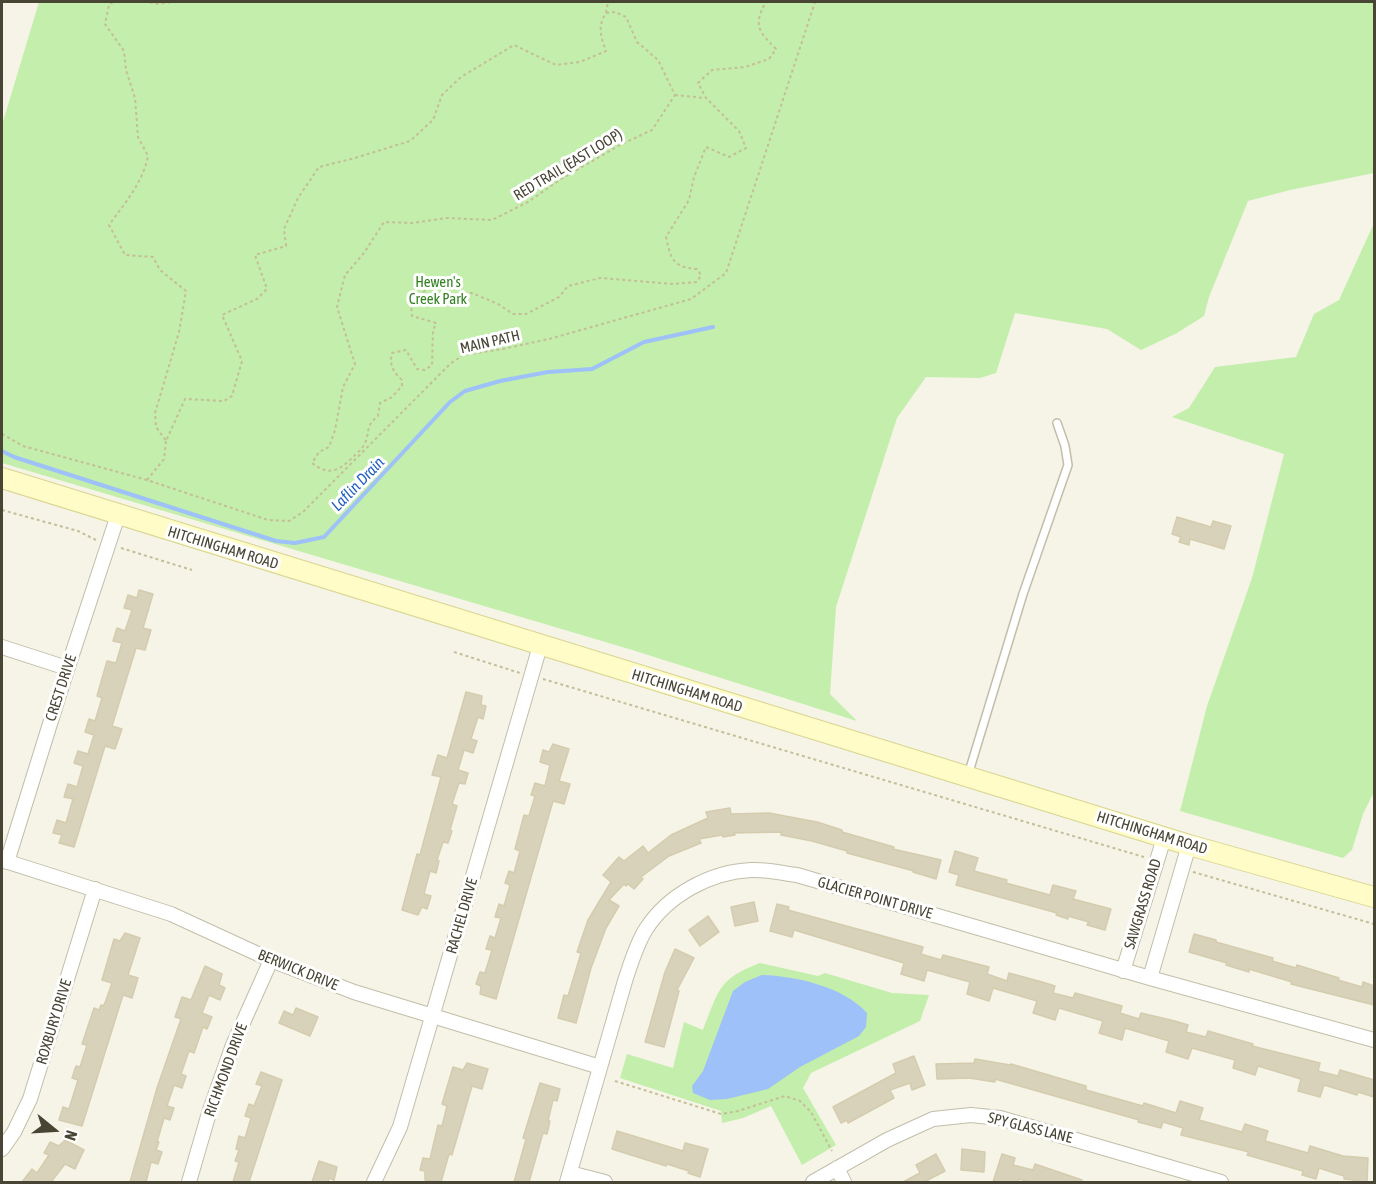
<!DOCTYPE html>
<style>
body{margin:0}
#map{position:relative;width:1376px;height:1184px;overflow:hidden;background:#f5f4e7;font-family:"Asap Condensed",sans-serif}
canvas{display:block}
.frame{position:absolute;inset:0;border:3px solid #494535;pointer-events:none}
.north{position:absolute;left:24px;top:1100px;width:60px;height:60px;-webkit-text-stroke:4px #fff;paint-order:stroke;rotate:108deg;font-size:16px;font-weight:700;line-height:24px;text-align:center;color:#494535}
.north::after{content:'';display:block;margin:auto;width:21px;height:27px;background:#494535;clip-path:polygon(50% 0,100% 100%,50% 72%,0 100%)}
</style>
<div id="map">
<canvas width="1376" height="1184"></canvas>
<div class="frame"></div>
<div class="north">N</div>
</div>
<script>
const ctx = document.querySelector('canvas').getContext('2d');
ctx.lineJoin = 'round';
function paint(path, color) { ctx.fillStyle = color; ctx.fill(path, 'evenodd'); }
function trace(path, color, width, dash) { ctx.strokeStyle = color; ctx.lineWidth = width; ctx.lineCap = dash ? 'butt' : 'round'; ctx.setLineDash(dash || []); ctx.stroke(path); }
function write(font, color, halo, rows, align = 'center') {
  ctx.font = font + ' "Asap Condensed",sans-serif'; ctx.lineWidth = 6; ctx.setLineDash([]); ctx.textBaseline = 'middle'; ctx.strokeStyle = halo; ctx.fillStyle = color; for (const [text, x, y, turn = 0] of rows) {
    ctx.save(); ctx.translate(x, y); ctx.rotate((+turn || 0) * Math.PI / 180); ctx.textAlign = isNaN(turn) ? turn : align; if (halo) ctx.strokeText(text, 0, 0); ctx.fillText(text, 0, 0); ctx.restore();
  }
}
const green = new Path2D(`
 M39 2H1374V173L1290 190 1248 201 1209 297 1204 316 1177 333 1141 350 1107 329 1015 313 996 373 980 378 926 377 897 418 836 607 830 694 857 721 629 649 2 463V125Z
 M1374 223V792L1363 814 1352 850 1343 858 1180 811 1207 706 1252 578 1284 454 1172 417 1189 408 1215 367 1296 357 1314 314 1339 300Z
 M760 963 818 976 825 973 892 993 929 995 920 1021 811 1073 803 1088 836 1145 802 1165 771 1106 743 1118 722 1123 721 1111 620 1078 627 1054 673 1068 684 1022 703 1030C719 990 718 979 760 963Z`);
const water = new Path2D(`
 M762 975C796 976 844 987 867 1013L866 1027 859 1036 800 1067 768 1089 727 1099 710 1100 693 1093 692 1086 703 1071 733 991 745 982Z`);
const stream = new Path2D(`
 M2 451 14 457 276 541 295 543 324 537 450 402 465 391 500 381 548 372 592 369 644 342 713 327`);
const building = new Path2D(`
 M1177 517 1211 527 1213 521 1231 526 1224 549 1190 539 1189 545 1179 542 1181 537 1172 534Z
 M139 590 153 594 143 628 151 630 145 650 136 648 112 726 122 729 115 749 105 746 74 847 59 843 62 835 53 833 57 820 66 823 73 799 64 797 68 784 77 787 83 766 74 763 78 751 88 754 94 735 85 732 89 719 95 721 102 698 97 696 107 661 116 663 122 643 113 641 117 628 125 631 132 610 124 608 128 595 137 598Z
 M466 692 482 696 481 705 486 706 483 719 478 717 471 739 477 741 473 753 464 750 458 770 468 773 465 784 459 783 452 804 457 806 450 830 452 831 448 843 443 842 437 860 439 861 436 873 430 871 424 894 431 896 427 909 422 907 418 915 402 910 417 854 420 855 441 777 432 775 438 755 447 758Z
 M553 744 569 749 559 781 570 784 564 804 553 801 496 999 480 994 481 986 476 984 480 972 485 973 492 950 486 949 490 936 495 938 501 918 495 917 499 904 504 906 510 885 505 883 509 871 514 873 520 851 515 849 524 815 529 816 535 796 531 795 535 783 545 786 550 765 540 762 543 750 549 752Z
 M730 808 731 814 769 813 817 822 842 830V832L894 847 893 849 941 860 936 879 913 872 914 871 847 853V851L812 841 781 835V832L734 833 735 835 723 837 722 835 699 839 701 843 669 856 641 877 643 879 634 889 628 884 626 886 624 884 609 900 619 906 606 928 591 968 576 1023 558 1018 564 995 568 996 581 953 577 952 588 920 611 882 603 875 619 857 624 861 643 846 648 853 671 835 708 818 706 812Z
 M955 851 978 858 974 871 1007 880 1006 883 1050 895 1053 885 1076 891 1073 899 1111 909 1105 930 1087 925 1089 922 1068 916V919L1056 915 1057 913 956 885 959 875 949 872Z
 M754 902 758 921 735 926 731 907Z
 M777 904 789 907 788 910 923 947 921 954 941 960 943 955 989 967 987 974 1007 981 1009 973 1042 982 1055 986 1053 993 1073 998 1075 993 1122 1006 1120 1013 1139 1019 1141 1013 1175 1021 1188 1025 1186 1032 1206 1037 1208 1031 1253 1044 1252 1046 1320 1063 1318 1071 1338 1076 1340 1070 1374 1080V1097L1358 1092 1357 1095 1324 1085 1320 1097 1298 1091 1301 1079 1258 1066 1255 1075 1233 1068 1235 1060 1192 1048 1188 1059 1166 1052 1169 1041 1125 1028 1122 1040 1099 1033 1103 1021 1059 1008 1055 1020 1033 1013 1037 1001 993 988 989 1001 967 994 970 982 927 970 924 981 901 974 904 963 794 930 792 937 770 931Z
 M708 916 719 932 700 946 689 930Z
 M125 933 140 938 128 975 138 978 132 998 123 995 82 1126 59 1120 63 1107 69 1109 78 1080 72 1078 76 1066 80 1067 87 1045 82 1044 94 1008 99 1010 101 1005 103 1006 105 1003 112 983 102 980 114 939 120 941Z
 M1194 934 1216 940V942L1273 958 1272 961 1296 968 1297 965 1339 978 1338 980 1362 987 1363 982 1374 986V1005L1291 984 1292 982 1249 969V972L1226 965 1227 963 1189 952Z
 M675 949 694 958 677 990 679 991 664 1047 645 1042 665 972Z
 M205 966 222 974 219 985 225 988 220 1000 209 995 202 1013 212 1017 207 1029 203 1027 194 1053 189 1051 181 1074 186 1076 182 1088 174 1085 167 1106 174 1108 170 1120 164 1118 157 1142H159L156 1150 162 1152 158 1164 151 1162 146 1182H130L157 1088 181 1019 175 1017 182 997 191 1000Z
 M296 1008 318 1017 310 1036 279 1023 284 1011 293 1015Z
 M914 1056 925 1085 912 1090 910 1083 890 1090 894 1098 848 1123 847 1120 841 1123 833 1107 896 1073 893 1064Z
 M975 1059 1010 1065 1011 1064 1086 1086V1090L1143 1106 1144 1103 1176 1113 1180 1101 1203 1108 1199 1120 1242 1132 1245 1124 1268 1131 1265 1141 1308 1153 1310 1146 1343 1156 1368 1158 1367 1182H1354V1180L1344 1179V1176L1319 1168 1316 1179 1302 1175 1303 1171 1247 1155 1249 1152 1181 1135 1183 1128 1163 1122 1161 1128 1138 1122 1139 1120 995 1079V1082L969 1078 937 1079 936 1064 974 1063Z
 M467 1063 488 1069 482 1089 472 1086 452 1155 449 1154 441 1182 425 1180V1171L420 1170 423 1158 430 1159 438 1125 442 1126 447 1106 442 1104 453 1067 463 1070Z
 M261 1072 282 1080 249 1182H233L239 1162 235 1161 239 1150 236 1149 239 1136 245 1138 251 1118 245 1116 249 1104 254 1106 262 1086 256 1084Z
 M540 1083 560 1089 557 1101 553 1100 548 1121H550L547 1134 543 1133 529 1182H514L526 1139 523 1138Z
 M617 1131 683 1151 685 1143 708 1149 700 1177 688 1173 689 1171 667 1164 666 1166 612 1149Z
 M65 1140 84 1150 75 1169 65 1164 51 1182H22L32 1169 37 1173 49 1155 44 1153 50 1142 59 1146Z
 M962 1149 985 1152 984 1172 961 1170Z
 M936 1154 945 1171 924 1182H903L920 1173 916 1165Z
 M1002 1154 1015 1158 1013 1165 1033 1170 1035 1164 1082 1180V1182H1031L1019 1179 1018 1182H993Z
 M319 1161 337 1167 334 1180 329 1178 328 1182H312Z`);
const path = new Path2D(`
 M113 2 109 5 105 24 124 51 126 70 135 98 138 137 148 156C143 182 125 203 109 225L125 255 153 257 160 270 186 291 179 332 155 413 156 427 166 441 185 399 224 401 232 396 242 361 222 315 257 299 267 289 255 255 286 246 284 229 298 198 319 167 355 158 410 141 433 120 442 95 461 77 514 45 556 65 580 62 606 51C601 37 597 27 606 13L615 12 626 17 637 42 658 60 675 95 652 130 620 145 561 179 528 202 492 220 447 218 412 223 384 222 364 253 345 275 337 307 355 364 343 387 335 430 329 447 319 452 312 463C330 477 340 470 354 456 357 453 362 449 364 445 371 432 364 427 378 416L380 403 392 397 402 386V380C393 372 389 364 392 353L406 350 417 369 425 370 432 365 433 331 436 323 412 316 411 303 426 290 441 285 450 296 472 293 498 304 513 314H526L559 297 568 286 600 278 673 284 697 282 701 275 697 269C673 267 671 260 666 237L689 200 694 177 706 147 729 157 746 148 739 131 706 98 698 83 712 70 745 67 769 59 776 49C758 31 753 25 766 2
 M150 2 154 4 173 2
 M606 13 608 2
 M675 95 705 98
 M2 434 23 446 147 480 268 520 289 521 303 512 450 364 463 355 503 349 549 339 691 299 726 273 815 2
 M147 480 164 459 166 441
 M2 510 78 531 96 540
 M121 548 192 570
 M454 652 520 673
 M543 679 1144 857
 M1193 872 1374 924
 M615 1081 721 1114 738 1111 785 1096 800 1101 811 1112 832 1151`);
const lane = new Path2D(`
 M968 775 1023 594 1068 465 1065 446 1057 423`);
const street = new Path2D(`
 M2 647 67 668
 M2 860 171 914 271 960 354 992 600 1067
 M7 862 63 682 118 515
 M1123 971 1164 838
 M1150 978 1189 845
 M2 1149 14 1132 30 1099 95 889
 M837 1168 844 1182
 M570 1173 605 1182
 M189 1182 209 1113 233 1045 271 960
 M374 1182 400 1127 540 646
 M567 1182 625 981C631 963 636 945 646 929 668 895 710 872 751 870 766 869 782 873 797 875L1150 978 1374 1040
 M813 1182 887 1140 933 1119 971 1115 1000 1118 1221 1182`);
const secondary = new Path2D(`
 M2 478 1189 845 1374 897`);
const streetNames = [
 ["RED TRAIL (EAST LOOP)",568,165,-31],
 ["MAIN PATH",490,342,-13],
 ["HITCHINGHAM ROAD",223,548,17],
 ["CREST DRIVE",61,688,-72],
 ["HITCHINGHAM ROAD",687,691,17],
 ["HITCHINGHAM ROAD",1152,833,17],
 ["GLACIER POINT DRIVE",875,898,16],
 ["SAWGRASS ROAD",1143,904,-73],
 ["RACHEL DRIVE",462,916,-74],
 ["BERWICK DRIVE",298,970,22],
 ["ROXBURY DRIVE",54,1022,-73],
 ["RICHMOND DRIVE",226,1070,-70],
 ["SPY GLASS LANE",1030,1128,14]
];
const parkNames = [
 ["Hewen's",438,282],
 ["Creek Park",438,299]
];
const waterNames = [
 ["Laflin Drain",358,484,-46]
];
paint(green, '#c3eeac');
paint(water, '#9dc1f8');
trace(stream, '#9dc1f8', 4);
paint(building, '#d8d2bb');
trace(building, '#d4ccad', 1.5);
trace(lane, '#c2bea8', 10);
trace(street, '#c2bea8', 16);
trace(secondary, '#d9d592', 22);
trace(path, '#c5be98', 2, [3, 3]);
trace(lane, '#fff', 7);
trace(street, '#fff', 14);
trace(secondary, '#fffcc7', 20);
write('15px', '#494535', '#fff', streetNames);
write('15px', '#338221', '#fff', parkNames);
write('italic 16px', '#225fc1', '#fff', waterNames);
</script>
